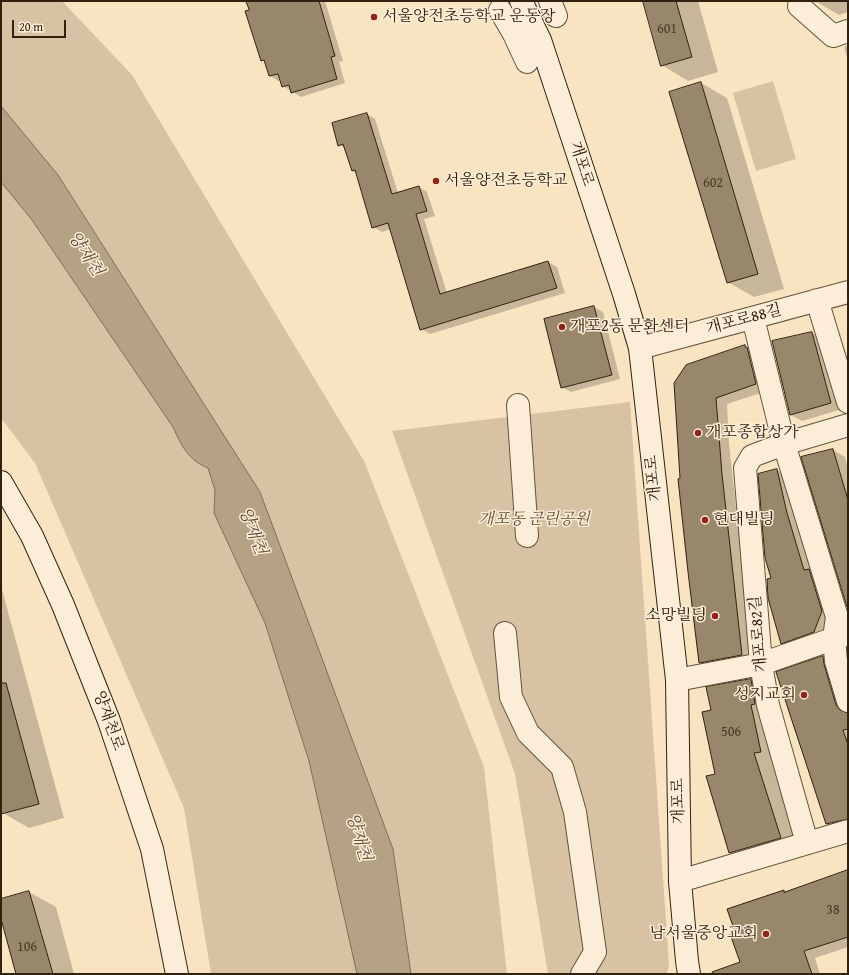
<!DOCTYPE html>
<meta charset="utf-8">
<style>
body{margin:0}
#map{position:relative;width:849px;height:975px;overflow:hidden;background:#f9e4c1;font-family:"Gentium Book Plus",serif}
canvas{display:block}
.frame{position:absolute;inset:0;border:2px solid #30220e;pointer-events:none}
.scale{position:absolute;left:12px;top:20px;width:54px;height:18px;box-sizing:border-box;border:2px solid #30220e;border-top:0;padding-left:5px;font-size:12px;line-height:14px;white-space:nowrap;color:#30220e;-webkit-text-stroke:3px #fbedd7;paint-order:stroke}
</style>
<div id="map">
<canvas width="849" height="975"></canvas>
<div class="frame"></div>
<div class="scale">20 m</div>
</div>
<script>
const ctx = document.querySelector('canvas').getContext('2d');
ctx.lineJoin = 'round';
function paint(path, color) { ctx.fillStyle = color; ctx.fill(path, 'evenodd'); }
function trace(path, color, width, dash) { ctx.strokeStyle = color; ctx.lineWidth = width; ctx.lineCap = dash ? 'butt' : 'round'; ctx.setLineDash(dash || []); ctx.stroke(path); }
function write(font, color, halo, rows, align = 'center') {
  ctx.font = font + ' "Gentium Book Plus","Noto Serif KR",serif'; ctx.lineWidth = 3; ctx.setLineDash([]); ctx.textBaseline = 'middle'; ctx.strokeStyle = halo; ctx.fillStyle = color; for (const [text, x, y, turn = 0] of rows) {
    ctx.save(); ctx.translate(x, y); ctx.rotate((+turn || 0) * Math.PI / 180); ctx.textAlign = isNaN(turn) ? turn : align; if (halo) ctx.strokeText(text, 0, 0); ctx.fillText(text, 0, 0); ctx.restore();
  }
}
const green = new Path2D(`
 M1 1H62L132 75 364 461 484 767 507 974H211L184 808 35 463 1 418Z
 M773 81 796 159 756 171 733 93Z
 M630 402 669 965 667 974H548L515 774 392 431Z`);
const water = new Path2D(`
 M1 106 58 175 260 492 393 849 411 974H357L309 761 265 623 214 513 215 490 208 468C188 460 181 445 173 427L32 220 1 182Z`);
const shadow = new Path2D(`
 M247 1H325L343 61 339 62 345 83 301 97 283 86 281 80 278 81 270 76 266 62 262 60Z
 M644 1H698L718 72 688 81 662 65Z
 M815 1H848V12L839 15Z
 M848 45V61L844 47Z
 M701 83 727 98 784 289 754 297 728 282Z
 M367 114 375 119 398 193 419 187 427 192 435 216 424 219 447 293 548 262 557 267 565 293 430 334 421 329 391 229 382 232 373 227 356 173 352 170 345 148 339 145Z
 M594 307 603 312 620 379 571 392 562 387 545 319Z
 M812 333 824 339 842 409 802 421 791 415Z
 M745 346 758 354 767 391 727 404 729 444 753 661 711 669 700 662 682 479 675 383Z
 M833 450 845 457 848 469V607Z
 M777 470 788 477 833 618 825 639 794 650 782 643 772 579Z
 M1 586 64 818 29 828 3 813 1 807Z
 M823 657 834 663 835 672 848 713V827L838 830 827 824 778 672Z
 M751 680 772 692 801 850 750 865 730 853 716 775 712 711Z
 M848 871V947L815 958 820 974H740L741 963 736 933 784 891 786 892Z
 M29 892 56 907 74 974H17L1 915V900Z`);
const building = new Path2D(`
 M246 1H319L335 56 331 57 337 79 291 93 289 85 282 87 278 74 269 76 264 60 261 61 245 11 249 10Z
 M643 1H676L692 57 661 66Z
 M701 82 758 274 727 283 669 92Z
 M367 113 392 194 419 186 427 211 416 214 440 294 548 261 557 288 420 330 388 223 372 228 355 170 352 171 343 144 338 146 332 123Z
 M594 306 612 375 561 388 544 319Z
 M812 332 831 403 790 415 772 341Z
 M745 345V347H747L756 384 716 398 722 474 742 655 699 663 688 572 678 479 680 478 674 383 686 365Z
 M833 449 848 500V607H847L801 457Z
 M777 469 787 513 804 570 809 569 822 611 814 632 781 644 768 598 767 579 771 578 765 558 758 474Z
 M823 656 824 664 836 705 840 710 848 713V729L843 730 848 745V819L826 824 776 672Z
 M751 679 755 704 751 705 761 752 754 753 781 838 729 853 706 776 715 774 702 712 711 710 706 687Z
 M1 683H6L39 804 1 814Z
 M848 870V937L804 951 812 974H713L712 972 740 962 730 934 735 932 727 909 784 890V892Z
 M29 891 53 974H16L1 919V899Z`);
const street = new Path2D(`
 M550 1 556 16
 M799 6 833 36 848 31
 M500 10 514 34 527 62
 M817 300 848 402
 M753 318 784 444 837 617 834 638 836 661 848 701
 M640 348 848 292
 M518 405 527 536
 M505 633 511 697 528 733 562 767 575 812 595 952 582 974
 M677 680 761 664 847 634
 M807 843 768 705 761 664 745 468 752 456 784 444 848 425
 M680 881 848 831`);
const secondary = new Path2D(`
 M521 1 540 40 624 294 640 348 677 680 680 881 687 961 689 974
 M1 482 32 536 63 605 109 721 152 849 177 974`);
const markers = [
 [374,17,4,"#8f2418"],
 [436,181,4,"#8f2418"],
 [562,327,4,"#8f2418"],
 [698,433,4,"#8f2418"],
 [705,520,4,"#8f2418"],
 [715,616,4,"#8f2418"],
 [804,695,4,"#8f2418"],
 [766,934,4,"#8f2418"]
];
const numberNames = [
 ["601",667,29],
 ["602",713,183],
 ["506",731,732],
 ["38",833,910],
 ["106",27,947]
];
const poiNames = [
 ["서울양전초등학교 운동장",382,17],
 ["서울양전초등학교",444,181],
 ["개포2동 문화센터",570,327],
 ["개포종합상가",706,433],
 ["현대빌딩",713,520],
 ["소망빌딩",707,616,"right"],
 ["성지교회",796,695,"right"],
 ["남서울중앙교회",758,934,"right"]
];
const streetNames = [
 ["개포로",581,164,72],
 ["개포로88길",744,320,-15],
 ["개포로",654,478,-96],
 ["개포로82길",759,634,-95],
 ["양재천로",108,721,70],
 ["개포로",679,801,-91]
];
const parkNames = [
 ["개포동 근린공원",534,520]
];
const waterNames = [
 ["양재천",85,254,57],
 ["양재천",252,531,69],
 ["양재천",358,837,73]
];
paint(green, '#d7c3a3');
paint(water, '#b5a284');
trace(water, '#806f55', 1);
paint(shadow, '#0003');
paint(building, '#99876b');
trace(building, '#30220e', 1);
trace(street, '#62523b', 24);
trace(secondary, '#30220e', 24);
trace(street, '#fbedd7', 22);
trace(secondary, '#fbedd7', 22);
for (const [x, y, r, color] of markers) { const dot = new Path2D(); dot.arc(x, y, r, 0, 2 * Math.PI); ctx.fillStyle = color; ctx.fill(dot); trace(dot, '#fbedd7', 1.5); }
write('14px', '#4a3b25', null, numberNames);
write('16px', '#30220e', '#fbedd7', poiNames, 'left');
write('16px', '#30220e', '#fbedd7', streetNames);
write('italic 16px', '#62523b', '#fbedd7', parkNames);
write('italic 17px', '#5f4f37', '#fbedd7', waterNames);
</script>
